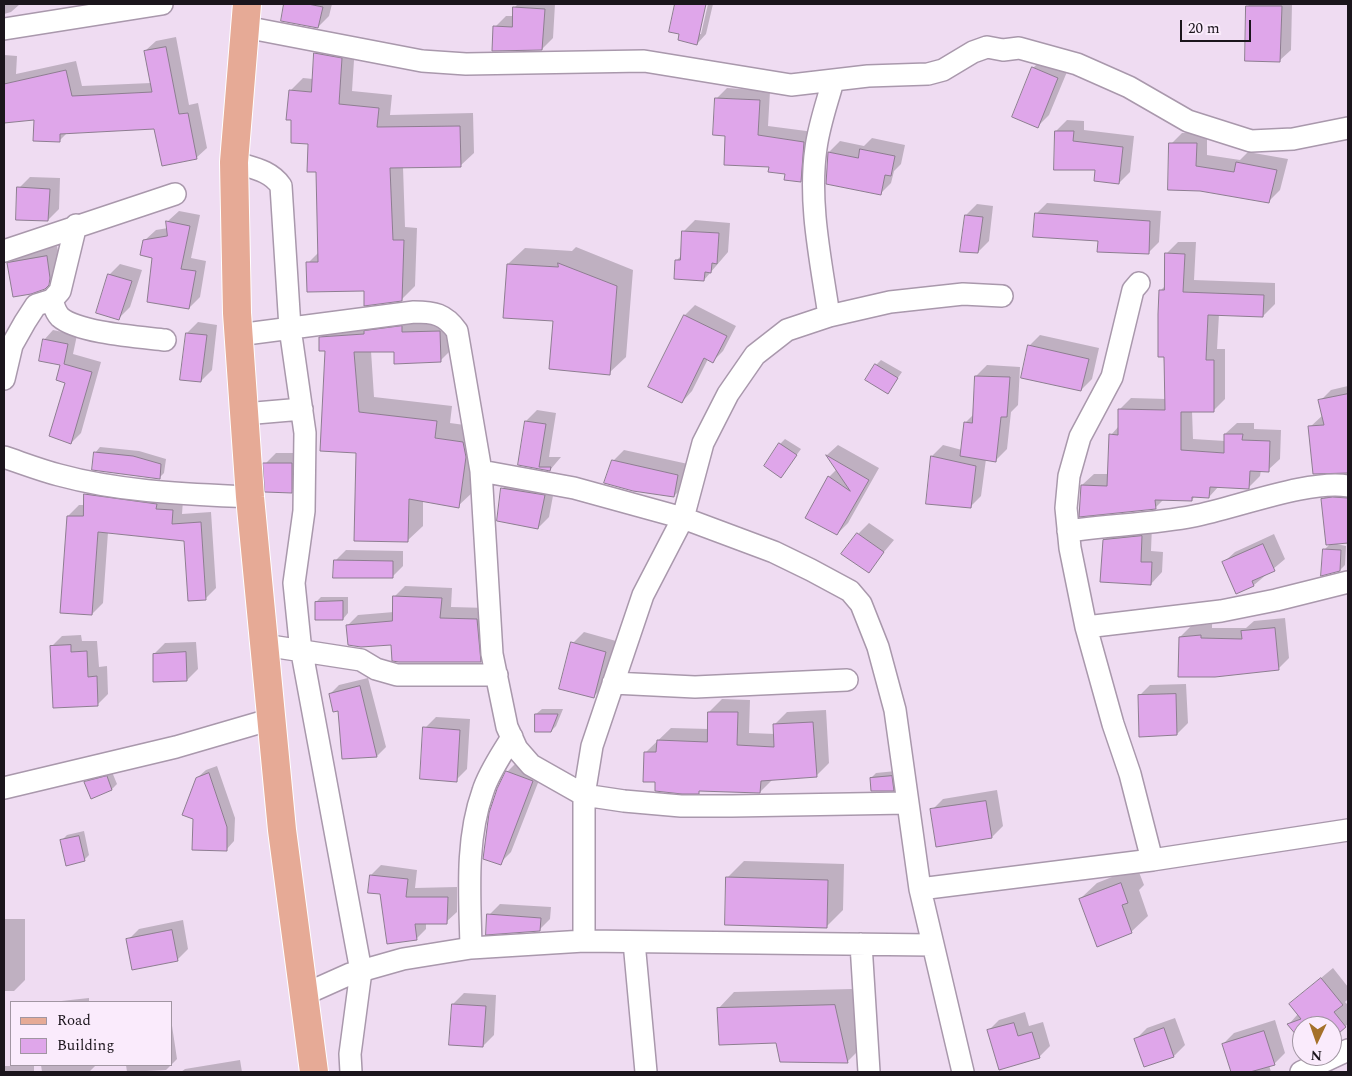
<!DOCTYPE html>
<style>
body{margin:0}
#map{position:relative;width:1352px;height:1076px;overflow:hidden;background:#efdcf2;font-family:Spectral,serif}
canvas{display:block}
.frame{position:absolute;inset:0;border:5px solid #1b151c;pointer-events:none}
.legend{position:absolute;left:10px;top:1001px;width:162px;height:65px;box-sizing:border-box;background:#faebfc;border:1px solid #a195a2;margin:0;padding:6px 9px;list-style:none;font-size:15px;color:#1b151c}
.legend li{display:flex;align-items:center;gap:10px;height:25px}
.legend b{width:25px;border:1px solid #a195a2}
.north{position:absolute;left:1292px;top:1016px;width:50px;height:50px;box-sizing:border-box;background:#faebfc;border:1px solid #a195a2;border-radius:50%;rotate:183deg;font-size:14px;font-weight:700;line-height:20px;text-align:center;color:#1b151c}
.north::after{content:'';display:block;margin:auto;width:18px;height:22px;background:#a5712a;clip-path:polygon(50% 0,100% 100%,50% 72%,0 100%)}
.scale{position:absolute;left:1180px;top:20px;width:71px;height:22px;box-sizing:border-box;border:2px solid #1b151c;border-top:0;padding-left:6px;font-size:15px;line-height:18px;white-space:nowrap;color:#1b151c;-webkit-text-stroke:4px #faebfc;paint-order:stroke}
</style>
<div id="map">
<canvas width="1352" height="1076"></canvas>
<div class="frame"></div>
<ul class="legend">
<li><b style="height:6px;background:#e6aa96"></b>Road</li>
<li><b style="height:14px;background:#dfa6ea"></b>Building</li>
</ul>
<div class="north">N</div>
<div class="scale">20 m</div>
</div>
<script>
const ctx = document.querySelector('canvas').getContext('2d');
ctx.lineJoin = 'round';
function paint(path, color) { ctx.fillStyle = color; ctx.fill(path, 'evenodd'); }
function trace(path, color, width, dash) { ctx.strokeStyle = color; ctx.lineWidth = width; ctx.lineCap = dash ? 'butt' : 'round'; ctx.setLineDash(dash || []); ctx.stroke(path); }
const shadow = new Path2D(`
 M4 4H20L11 12 4 14Z
 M286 4H332L329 16 318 27 282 20Z
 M518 4H555L553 38 542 49 495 27 506 16H514V8Z
 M679 4H705L698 34H701L708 4H713L706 34 697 44 681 33 675 7Z
 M1250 4H1292L1291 50 1280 60 1248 6Z
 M176 37 189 105 198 103 207 148 196 158 155 128 68 132 59 141 35 119 4 121V55L17 56 16 74 76 61 82 86 151 83 145 51 156 41Z
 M328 40 355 45 352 91 392 95 390 115 473 113 474 153 460 166 403 167 405 227 417 228 415 286 401 300 365 290 308 263 319 252 317 171 290 91 303 78 313 79 315 53Z
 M1044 57 1069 67 1049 115 1038 126 1033 68Z
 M727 88 770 91 768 126 814 132 811 170 801 180 726 135 717 98Z
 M1067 120 1084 121V130L1134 136 1130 172 1119 183 1096 169 1056 131Z
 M1182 133H1207V155L1240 160 1248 152 1288 159 1280 190 1269 201 1200 190 1171 144Z
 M872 138 905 145 901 164 894 171 891 183 880 194 829 152 840 141 864 146Z
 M30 177 60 178 59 209 48 220 19 188Z
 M1047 203 1161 211 1159 242 1148 253 1099 240 1036 214Z
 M977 204 993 206 989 241 978 252 966 215Z
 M179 211 200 215 191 258 206 261 200 297 189 308 144 241 156 230 168 228V221Z
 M695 220 730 223 728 252 704 280 676 261 682 255 684 231Z
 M1178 242H1196L1194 280 1275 283V304L1263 316 1219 314 1217 349H1225V399L1214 410 1192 411 1193 439 1225 441V434L1237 423H1254V429L1281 430 1280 459 1268 470H1261L1260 476 1249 487 1219 486 1209 497 1195 496 1192 500 1164 499 1155 508 1082 485 1094 474H1108L1111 435 1119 426V410L1131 398 1166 399 1160 291 1165 286 1167 253Z
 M57 246 61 266 59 273 44 288 8 263 19 252Z
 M576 247 633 270 626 357 609 373 555 320 508 264 525 248 572 251Z
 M120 264 142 270 130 307 119 318 109 275Z
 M695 305 736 326 723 351 713 361 708 359 692 391 682 402 650 386 685 315Z
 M455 316 456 345 440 361 395 351H371L374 397 452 406 450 423 479 427 474 491 458 506 423 501V526L407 541 357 452 327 350 320 338 335 322Z
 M198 322 217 325 212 370 201 381 187 333Z
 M53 330 77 335 73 354 101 362 81 433 71 443 66 382 62 364 44 340Z
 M1040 335 1099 348 1092 379 1081 390 1029 346Z
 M881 360 902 372 888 392 876 365Z
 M987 365 1020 367 1018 405 1011 412 1007 449 996 460 986 459 981 496 970 507 932 456 943 445 962 450 966 422 974 414 976 376Z
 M1348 386V473L1333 471 1310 427 1323 415 1320 401 1331 390Z
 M537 410 556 413 549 457H561L550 470 519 464 526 421Z
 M785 439 801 449 781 476 780 444Z
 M838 445 879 468 848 523 837 534 829 477 837 469 827 455Z
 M100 447 139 451 166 459 164 473 159 478 95 453Z
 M624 450 688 464 685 485 674 496 613 461Z
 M276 453H303L302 480 291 491 265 464Z
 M514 478 555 485 549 517 538 528 503 488Z
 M96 484 183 500 182 514 211 512 216 588 205 599 185 540 108 532 103 603 92 614 68 516 79 505H85L86 494Z
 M1333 488H1348V542L1332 543 1346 546 1345 565 1340 570 1324 550 1330 544 1323 499Z
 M869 523 894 540 868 571 858 534Z
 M1152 525 1151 551 1163 552 1162 572 1151 584 1104 540 1115 529Z
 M1274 534 1285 559 1254 585 1224 562 1235 552Z
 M346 550 403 551V566L392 577 335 561Z
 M405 586 452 588 451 607 488 608 491 650 480 661 393 644 347 626 358 615 394 612V597Z
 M321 597H348V613L343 619 316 602Z
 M1285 618 1289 658 1278 669 1180 637 1191 626 1212 624V628H1246L1254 621Z
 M584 632 616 641 604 686 593 697 573 643Z
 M81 635 82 641H97L99 667 107 666 108 694 97 705 51 647 62 636Z
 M196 642 198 669 187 680 154 654 165 643Z
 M368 678 386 747 377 756 330 694 339 685Z
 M1186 684 1188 723 1177 734 1139 696 1150 685Z
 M722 699 750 700 749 733 775 734 774 725 787 712 826 710 829 763 816 776 773 779 760 792 656 781 645 753 671 728 709 729V712Z
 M542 709H563L556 726 551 731 536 714Z
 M436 717 470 719 467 769 456 780 425 728Z
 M518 761 543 770 511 852 500 863 507 772Z
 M217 766 235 818 234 841 226 850 197 778 206 770Z
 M896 771 898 784 893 790 871 778 876 773Z
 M112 772 117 784 112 789 92 797 86 782 91 777Z
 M997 790 1003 826 992 837 932 810 943 799Z
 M84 831 89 855 84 860 61 841 67 835Z
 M744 861 844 864 843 910 827 926 727 878Z
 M381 865 417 870 415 888 457 887V912L446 922 426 923V929L416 939 371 875Z
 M1137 867 1144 885 1139 890 1148 916 1131 932 1080 899 1097 883Z
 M500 904 551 907 550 919 539 930 489 915Z
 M4 919H25V980L14 991H4Z
 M183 920 188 949 177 960 128 940 139 929Z
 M1333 968 1348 987V999L1345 1002 1348 1005V1024L1332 1037V1026H1302V1040L1289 1024 1298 1014 1290 1004Z
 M852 989 864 1045 848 1061H781L777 1042 718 1009 734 992Z
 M464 993 496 995 494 1035 483 1046 453 1004Z
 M89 998V1002H52Z
 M1025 1012 1029 1026 1043 1022 1050 1046 1039 1057 988 1031 999 1020Z
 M1175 1018 1185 1045 1174 1056 1136 1039 1147 1028Z
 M171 1019 177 1059 166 1070 127 1072 126 1065H171Z
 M1275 1020 1285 1053 1274 1064 1269 1065 1271 1072H1232L1223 1044 1234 1033Z
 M240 1060 242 1072H181L185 1069Z
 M41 1065H96L89 1072H42Z
 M4 1066H34V1072H4Z`);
const building = new Path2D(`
 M284 4H308L323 7 318 28 281 21Z
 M675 4H706L697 45 678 40 679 34 669 32Z
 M1246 6H1282L1280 62 1245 61Z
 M513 7 545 9 542 50 492 51 493 26 512 27Z
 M166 47 179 114 188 113 197 159 162 166 154 129 60 134V142L33 141 34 120 4 123V84L66 70 72 96 152 92 144 51Z
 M314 53 342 58 339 104 379 108 377 127 460 126 461 167 390 168 393 240H404L402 301 364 306V291L307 292 306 262H318L316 172H307L308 144 291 143V120H286L289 90 311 92Z
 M1032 67 1058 78 1038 128 1012 117Z
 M715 98 760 100 758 135 804 142 801 182 784 180 785 174 768 172 769 167 724 165 725 136 713 135Z
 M1055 131H1074L1073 141 1123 147 1119 184 1094 181 1095 170H1054Z
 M1169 143H1197L1196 166 1234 172 1236 162 1277 170 1269 203 1200 191 1168 190Z
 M860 149 895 156 891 176 885 175 881 195 826 184 828 152 858 158Z
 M17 187 50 189 48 221 16 220Z
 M1035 213 1150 221 1149 254 1097 252 1098 241 1033 237Z
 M965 215 983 217 978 253 960 252Z
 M166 221 190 226 181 269 196 271 189 309 147 302 152 258 140 255 143 240 167 236Z
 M682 231 719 233 717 264 712 263 711 273 705 272 704 281 674 279 675 260H680Z
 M1165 253 1185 254 1183 292 1264 295 1263 317 1208 315 1206 360H1214V412H1181V450L1224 453V434H1243L1242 440 1270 441 1269 472 1250 471 1249 489 1210 487 1209 498 1192 497V501L1155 500 1156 509 1079 517 1081 485 1107 486 1109 434 1118 435V409L1165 410 1164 357H1158V314L1159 290H1164Z
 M47 256 50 278 49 285 45 289 31 294 13 297 7 263Z
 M558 263 617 286 610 375 549 369 553 321 503 318 507 264 558 267Z
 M108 274 132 281 119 320 96 313Z
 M684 315 727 336 713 363 704 358 682 403 648 387Z
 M402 326V332L440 331 441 362 394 364V352H354L359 412 437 421 435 438 463 442 466 457 459 508 409 499 408 542 354 541 356 453 320 451 325 351H319V337L364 334V331Z
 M186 333 207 335 201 382 180 380Z
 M43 339 68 344 64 364 92 372 71 444 49 436 65 383 56 380 60 365 39 361Z
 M1028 345 1089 359 1081 391 1021 378Z
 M875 364 898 378 888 394 865 380Z
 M975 376 1010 377 1007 417H1001L996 462 960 456 964 422 972 423Z
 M1348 394V473L1313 474 1308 426 1324 425 1318 400Z
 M525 421 546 424 539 467H551L550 471 518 465Z
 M779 443 797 455 781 478 764 466Z
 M94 452 133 456 161 464 160 479 92 470Z
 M826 455 869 480 837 535 805 518 828 476 850 491Z
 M931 456 976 466 971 508 926 504Z
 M612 460 678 475 674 497 633 491 604 483Z
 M263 463H292V493L265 492Z
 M501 488 545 495 538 529 497 521Z
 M84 494 157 504 156 509 173 510 172 524 201 522 206 600 188 601 184 541 98 532 92 615 60 613 67 516H83Z
 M1333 497 1348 498V543L1326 545 1321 499Z
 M857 533 884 552 869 573 841 554Z
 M1142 536 1141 562H1152L1151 585 1100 582 1103 540Z
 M1263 544 1275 571 1252 581 1254 586 1236 594 1222 562Z
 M1323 549 1341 550 1340 571 1321 576Z
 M334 560 393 561V578H333Z
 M393 596 442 598 440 618 477 619 481 662H399L392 661 391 645 361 647 348 645 346 625 392 621Z
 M343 601V620H315V602Z
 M1275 628 1279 670 1215 677H1178L1179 637 1201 635V638L1242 639 1241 631Z
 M571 642 606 652 594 698 559 689Z
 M71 645V652L87 651 88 677 97 676 98 706 53 708 50 646Z
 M186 652 187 681 153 682V654Z
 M360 686 377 757 342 759 338 711 333 712 329 694Z
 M1176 694 1177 735 1139 737 1138 695Z
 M708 712H738L737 745 774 747 773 724 813 722 817 777 761 781 760 793 699 791V794H682L655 791V782H643L644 752H656L657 740 707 742Z
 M535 714H558L551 732H535Z
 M423 727 460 730 457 782 420 779Z
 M506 771 533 781 501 865 483 859 489 813 497 789Z
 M209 773 227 827V851L192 850 193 819 182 815 196 778Z
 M107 776 112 790 91 799 84 782Z
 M892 776 894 791H871L870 778Z
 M986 801 992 838 936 847 930 809Z
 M79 836 85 861 66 866 60 840Z
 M370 875 408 879 406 897H448L447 924H415L417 940 387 944 380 894 368 893Z
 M726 877 828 880 827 928 725 925Z
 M1121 883 1128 903 1122 905 1132 933 1097 947 1079 899Z
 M487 914 541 918 540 931 486 935Z
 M172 930 178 961 132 970 126 939Z
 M1321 978 1343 1005 1334 1012 1346 1027 1332 1039V1026H1302V1042L1287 1024 1301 1019 1289 1004Z
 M452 1004 486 1006 483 1047 449 1045Z
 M835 1005 848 1063 780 1062 776 1043 719 1045 717 1008Z
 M1014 1023 1018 1036 1032 1032 1040 1058 999 1070 987 1030Z
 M1164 1028 1174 1057 1144 1067 1134 1039Z
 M1264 1031 1275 1065 1250 1072H1231L1222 1044Z`);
const street = new Path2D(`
 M245 27 422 61 466 64 644 61 791 85 868 76 928 74 943 70 973 52 987 47 1003 50 1019 48 1077 64 1129 87 1188 121 1251 141 1293 139 1348 128
 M4 29 162 4
 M234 162C252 168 270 170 281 186L290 328 305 433 304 511 294 583 300 642 361 971 350 1054 351 1072
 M4 251 175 194
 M1139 283 1133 290 1112 377 1080 437 1069 476 1066 508 1070 548 1086 627 1113 724 1130 774 1152 860
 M52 300C54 306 55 312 60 317 78 333 140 337 165 340
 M829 316C821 261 808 203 816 148 819 125 827 103 833 81
 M238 335 414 312C434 312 445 314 457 331L481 471 492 654 507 727 517 749 531 765 584 795 624 801 681 806H732L908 803
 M4 379 12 345 25 322 36 305 52 300 60 291 76 225
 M244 414 302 409
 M4 457C22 463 40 470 59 475 121 492 187 494 250 497
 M481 471 574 488 683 518 774 552 811 570 850 591 861 604 878 647 895 710 920 889 963 1072
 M1068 531C1110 525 1153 524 1194 516 1235 508 1311 479 1348 486
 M1086 627 1221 611 1276 600 1348 582
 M264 645 361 660 376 669 397 675H497
 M613 683 695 687 847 680
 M4 788 176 747 272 719
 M920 889 1152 860 1348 830
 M584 941V795L592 746 643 595 683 518 703 443 728 394 755 355 787 330 829 316 890 302 963 294 1002 296
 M634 942 646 1072
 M861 944 869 1072
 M471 948C470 897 465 841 483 791 489 772 502 754 512 737
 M303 995 350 974 403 959 471 948 584 941 932 945
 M1301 1072 1348 1050`);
const primary = new Path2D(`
 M247 4 234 162 237 313 250 497 282 830 314 1072`);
paint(shadow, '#0003');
paint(building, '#dfa6ea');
trace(building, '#8d7d90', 1);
trace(street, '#a998ac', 24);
trace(primary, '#fff', 30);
trace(street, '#fff', 21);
trace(primary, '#e6aa96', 28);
</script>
